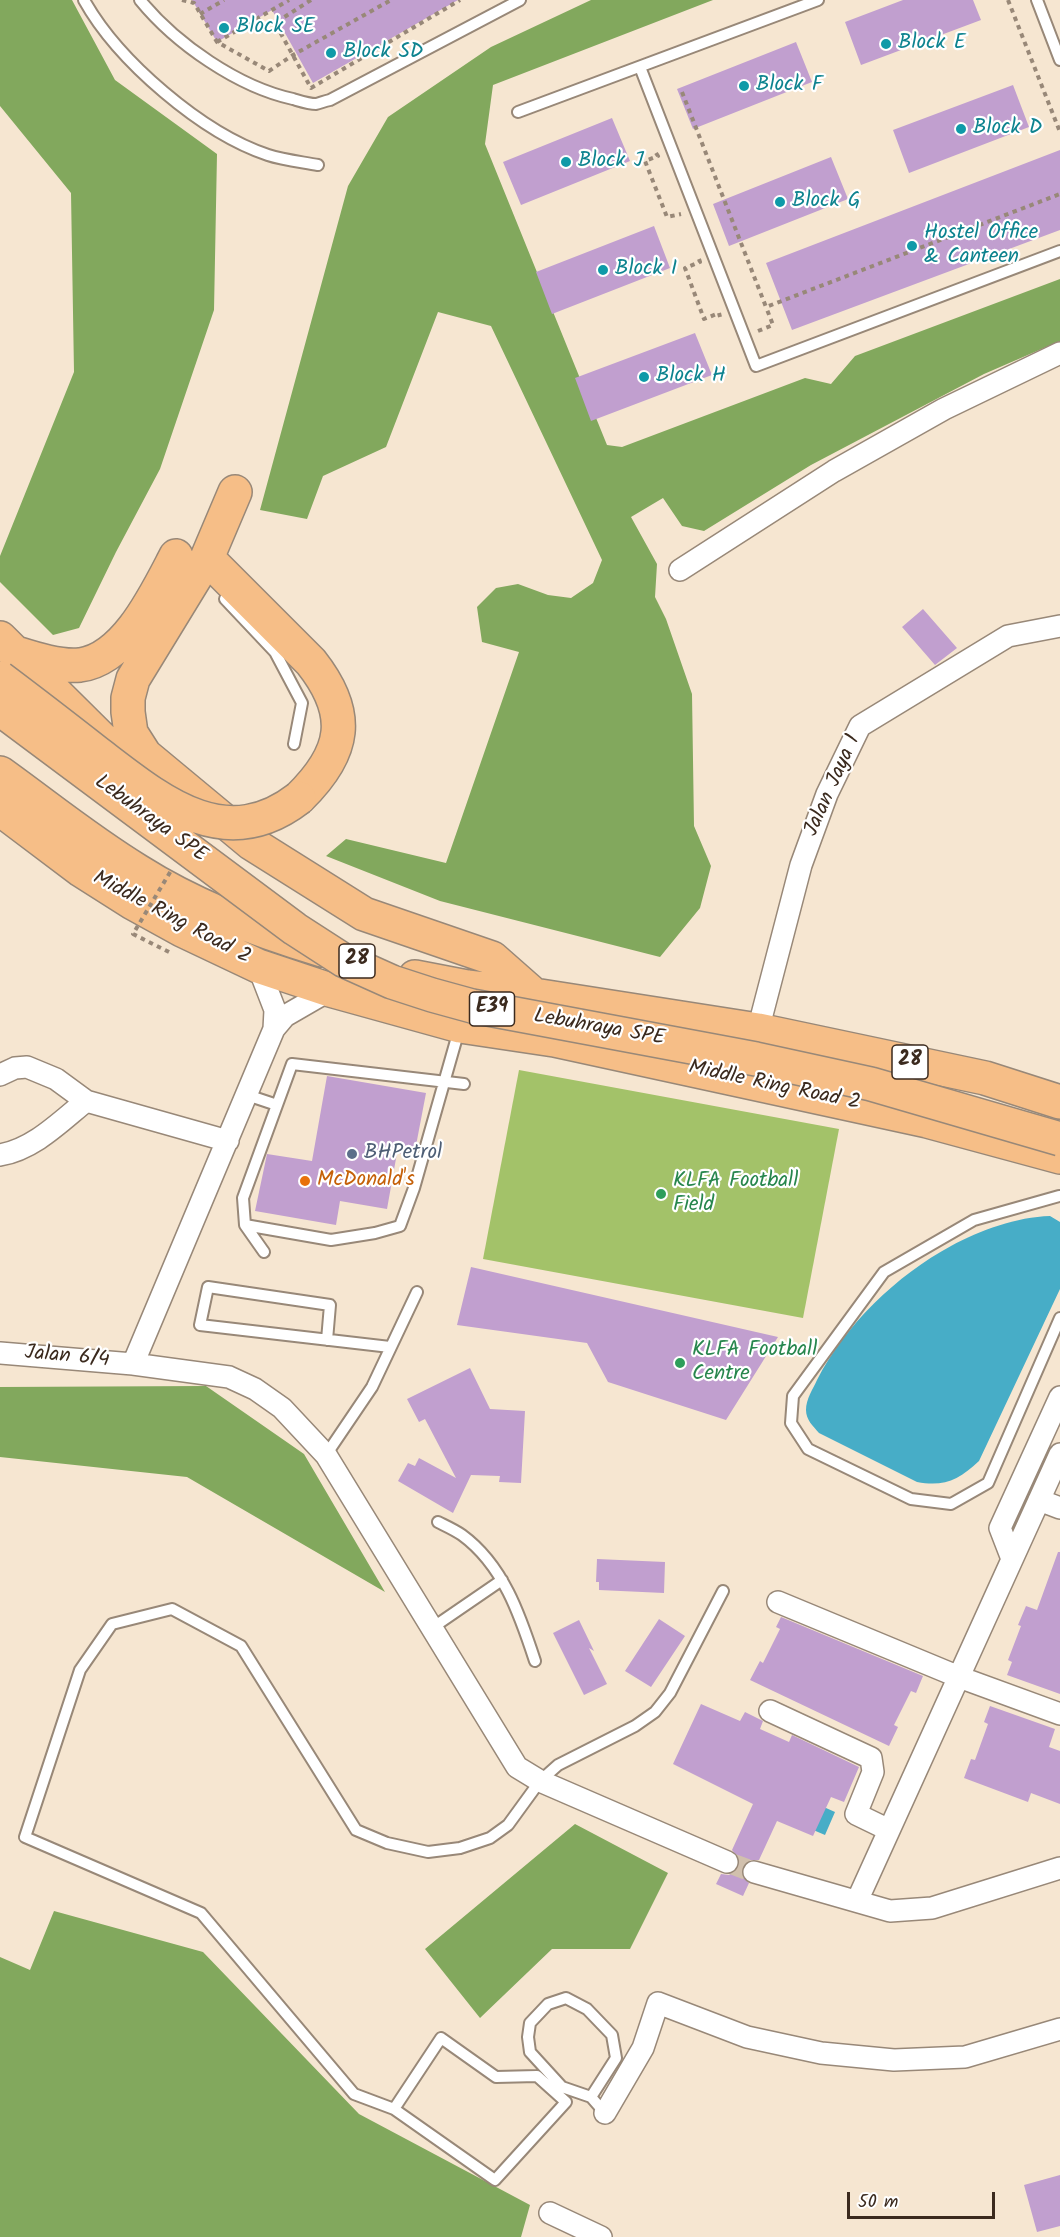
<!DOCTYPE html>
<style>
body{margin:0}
#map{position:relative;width:1060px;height:2237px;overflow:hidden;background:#f6e6d1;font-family:Kalam,sans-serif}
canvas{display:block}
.scale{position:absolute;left:847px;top:2192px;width:148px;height:27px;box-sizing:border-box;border:3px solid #3b2a1e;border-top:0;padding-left:8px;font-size:18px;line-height:21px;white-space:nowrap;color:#3b2a1e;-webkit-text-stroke:4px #fff;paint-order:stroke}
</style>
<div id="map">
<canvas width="1060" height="2237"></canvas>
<div class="scale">50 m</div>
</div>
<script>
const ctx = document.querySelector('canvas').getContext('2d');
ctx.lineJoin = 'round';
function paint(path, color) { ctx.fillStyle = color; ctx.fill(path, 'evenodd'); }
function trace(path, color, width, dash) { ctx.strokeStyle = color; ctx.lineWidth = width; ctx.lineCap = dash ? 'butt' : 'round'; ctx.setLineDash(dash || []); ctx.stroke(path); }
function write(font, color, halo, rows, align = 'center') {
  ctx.font = font + ' Kalam,sans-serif'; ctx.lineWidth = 4.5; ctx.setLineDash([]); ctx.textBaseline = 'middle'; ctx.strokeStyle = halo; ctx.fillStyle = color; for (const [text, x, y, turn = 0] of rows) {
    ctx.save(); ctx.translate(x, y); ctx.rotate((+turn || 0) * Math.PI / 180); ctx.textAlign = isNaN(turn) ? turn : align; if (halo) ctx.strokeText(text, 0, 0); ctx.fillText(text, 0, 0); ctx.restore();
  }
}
const green = new Path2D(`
 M519 1070 839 1129 803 1318 483 1259Z`);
const forest = new Path2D(`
 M0 0H72L115 80 217 154 214 310 160 469 116 552 79 628 53 635 0 582V556L74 372 71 193 0 106Z
 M591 0H713L493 85 485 144 607 445 622 447 805 378 831 384 855 356 1060 279V341L984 374 811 465 704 531 682 526 663 498 631 517 657 564 655 597 666 619 692 694 694 826 711 866 700 908 660 957 440 901 326 856 346 839 446 863 519 652 482 642 477 607 496 588 518 584 548 595 571 598 593 583 602 560 491 326 438 312 386 447 323 476 307 519 260 510 348 186 388 117 491 47Z
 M206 1386 304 1454 385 1592 187 1477 0 1457V1387Z
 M575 1824 668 1873 630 1949H552L480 2018 425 1949Z
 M54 1911 203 1952 359 2114 530 2205 521 2237H0V1957L30 1970Z`);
const water = new Path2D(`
 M1050 1216 1060 1222V1289L979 1461C959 1480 944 1487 917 1482L819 1433C813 1426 806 1420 806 1410 806 1399 813 1389 817 1380 845 1325 897 1275 951 1246 980 1230 1017 1217 1050 1216Z
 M759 1807 826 1808 835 1812 825 1835Z`);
const building = new Path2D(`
 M192 0H458L313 83 272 10 217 42Z
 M903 0H973L981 20 861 65 845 22Z
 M796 42 812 82 693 129 677 89Z
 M1013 85 1029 127 909 173 893 130Z
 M612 118 630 161 521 205 503 162Z
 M1060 150V230L792 330 766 263Z
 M831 157 848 199 729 246 713 204Z
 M654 226 670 268 552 314 536 272Z
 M695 333 712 375 591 421 575 378Z
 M923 609 957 648 935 665 902 627Z
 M327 1076 426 1093 414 1156 397 1153 387 1209 340 1201 336 1225 255 1211 267 1154 312 1161Z
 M471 1267 778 1337 726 1420 608 1382 587 1343 457 1325Z
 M470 1368 490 1409 525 1411 521 1483 499 1482 500 1476 471 1475 453 1513 398 1481 408 1463 415 1466 419 1458 456 1478 425 1419 419 1422 407 1399Z
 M1058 1552H1060V1694L1007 1675 1012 1662 1008 1660 1021 1626 1018 1625 1026 1606 1037 1610Z
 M597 1559 665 1562 664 1593 599 1590V1582H596Z
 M781 1617 923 1676 916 1693 911 1691 894 1725 898 1727 889 1746 750 1680 760 1661 763 1663 780 1629 776 1627Z
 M659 1619 685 1636 651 1687 625 1671Z
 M579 1620 594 1651 589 1648 607 1684 584 1695 553 1633Z
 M701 1704 740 1721 745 1712 763 1721 760 1729 789 1742 792 1735 859 1767 844 1802 831 1797 813 1836 777 1821 759 1860H750L742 1868V1876L749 1883 743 1896 716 1884 721 1874 729 1875 738 1868 740 1860 732 1850 753 1804 673 1764Z
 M990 1706 1055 1729 1049 1747 1060 1751V1804L1031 1793 1028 1802 964 1778 971 1759 975 1760 988 1724 984 1722Z
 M1060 2175V2226L1037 2232 1024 2185Z`);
const streetTunnel = new Path2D(`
 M727 1862 754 1872`);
const path = new Path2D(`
 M182 0 194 3 217 42 269 71 293 55 391 0
 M311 0 275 23 311 88 460 0
 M1008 0 1060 132
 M200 14 224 0
 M217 42 289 0
 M682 92 766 307 1060 194
 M656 153 658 156 645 161 667 217 681 214
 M699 259 700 262 685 268 704 319 719 313 720 317
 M758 331 773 325 766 307`);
const lane = new Path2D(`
 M84 0C118 61 202 133 268 155 283 160 302 162 318 165
 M140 0C176 44 238 87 293 99 300 101 309 104 316 104 320 103 325 101 330 100L520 0
 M1037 0 1060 60
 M640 67 756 366 1060 251
 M518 112 818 0
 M225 599 275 652 302 703 294 744
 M247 1095 277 1105
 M1059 1196 974 1220 884 1272 793 1396 791 1423 808 1449 911 1499 951 1504 988 1483 1060 1318
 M245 1225 331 1240 375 1233 400 1226 414 1188 459 1030
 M264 1252 245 1225 243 1198 292 1064 464 1084
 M327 1340 330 1305 208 1287 200 1325 390 1347
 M326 1455 372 1387 417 1292
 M438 1522C446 1526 455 1530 462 1535 503 1565 520 1615 535 1661
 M432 1628 502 1580
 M591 2097 616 2058 612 2035 587 2009 566 1998 548 2004 530 2023 528 2037 530 2052 562 2087 591 2097 605 2113
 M394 2109 441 2038 496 2077 537 2076 566 2102 495 2180 394 2109 354 2094 201 1913 25 1837 80 1670 112 1624 172 1609 241 1646 356 1830 387 1843 428 1852 460 1848 490 1838 508 1825 540 1781 558 1765 635 1726 655 1712 670 1693 723 1591`);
const street = new Path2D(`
 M680 570 834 471 944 409 1060 353
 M274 1029 285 1016 330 990
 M758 1030 801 865 827 794 860 726 1008 636 1060 626
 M0 1075 15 1068 27 1067 56 1079 86 1101 228 1141
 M0 1155C34 1149 60 1122 86 1101
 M0 1353 133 1364 229 1377 255 1389 282 1408 326 1455 517 1767 540 1781 727 1862
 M133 1364 274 1029 275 1010 258 966
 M1039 1500 1060 1508
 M1012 1559 1000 1528 1060 1397
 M778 1602 959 1677 1060 1714
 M770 1711 871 1758 873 1772 856 1814 889 1830
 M754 1872 890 1911 932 1908 1060 1868
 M857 1901 1060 1454
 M605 2113 643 2048 658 2003 747 2037 821 2053 894 2060 965 2057 1060 2029
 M550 2213 601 2237`);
const highway = new Path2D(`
 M235 492 207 558 133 679 128 698V712L131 733 145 755 251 843 364 914 492 958 534 995
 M207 558 311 662C352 714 346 752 299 798
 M0 638 118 755
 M16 653C35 659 60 667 80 665 126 659 156 594 176 556
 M0 773C46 806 90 842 138 871 195 907 258 931 322 950
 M0 809 81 870 133 903 182 930 258 966 330 990 460 1026 554 1040 927 1121 1060 1157
 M415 977 467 987 534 995 758 1030 985 1078 1060 1102`);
const pathBridge = new Path2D(`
 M169 952 133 934 172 869`);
const highwayBridge = new Path2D(`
 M0 678C32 702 63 726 95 751 157 798 223 857 299 798
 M0 709 295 929 343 960 392 982 432 995 472 1006 756 1059 871 1084 1060 1139`);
const markers = [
 [224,28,6,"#0f9aa8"],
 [886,44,6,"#0f9aa8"],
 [331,53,6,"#0f9aa8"],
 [744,86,6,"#0f9aa8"],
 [961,129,6,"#0f9aa8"],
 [566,162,6,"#0f9aa8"],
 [780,202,6,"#0f9aa8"],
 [912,246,6,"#0f9aa8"],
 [603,270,6,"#0f9aa8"],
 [644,377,6,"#0f9aa8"],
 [352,1154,6,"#5c6f8a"],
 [305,1181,6,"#e8710a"],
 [661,1194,6,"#2e9e5b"],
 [680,1363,6,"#2e9e5b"]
];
const shields = [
 [357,961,36],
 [492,1009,45],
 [910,1062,36]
];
const shieldNames = [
 ["28",357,961],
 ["E39",492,1009],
 ["28",910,1062]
];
const cultureNames = [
 ["Block SE",236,28],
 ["Block E",898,44],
 ["Block SD",343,53],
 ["Block F",756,86],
 ["Block D",973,129],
 ["Block J",578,162],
 ["Block G",792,202],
 ["Hostel Office",924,234],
 ["& Canteen",924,258],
 ["Block I",615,270],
 ["Block H",656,377]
];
const streetNames = [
 ["Jalan Jaya 1",834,786,-66],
 ["Lebuhraya SPE",150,820,36],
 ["Middle Ring Road 2",171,919,28],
 ["Lebuhraya SPE",599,1029,10],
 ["Middle Ring Road 2",774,1087,12],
 ["Jalan 6/4",67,1358,5]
];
const serviceNames = [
 ["BHPetrol",364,1154]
];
const foodNames = [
 ["McDonald's",317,1181]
];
const leisureNames = [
 ["KLFA Football",673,1182],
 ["Field",673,1206],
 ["KLFA Football",692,1351],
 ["Centre",692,1375]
];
paint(green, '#a3c269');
paint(forest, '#82a85d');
paint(water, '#47adc7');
paint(building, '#c19fcf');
trace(streetTunnel, '#d1c0ad', 21, [21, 10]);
trace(lane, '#988878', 14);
trace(street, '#988878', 24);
trace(highway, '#988878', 36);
trace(path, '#988878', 4, [4.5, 4.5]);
trace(lane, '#fff', 10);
trace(street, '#fff', 21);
trace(highway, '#f6be87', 33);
trace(highwayBridge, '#988878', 36, []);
trace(pathBridge, '#988878', 4, [4.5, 4.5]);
trace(highwayBridge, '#f6be87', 33);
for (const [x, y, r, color] of markers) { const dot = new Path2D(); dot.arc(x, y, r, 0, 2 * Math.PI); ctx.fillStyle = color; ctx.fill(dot); trace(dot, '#fff', 2); }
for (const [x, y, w] of shields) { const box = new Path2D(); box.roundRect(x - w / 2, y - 17, w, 34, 4.5); ctx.fillStyle = '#fff'; ctx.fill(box); trace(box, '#3b2a1e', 1.5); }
write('bold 20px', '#3b2a1e', null, shieldNames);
write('21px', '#0d838f', '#fff', cultureNames, 'left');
write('21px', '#3b2a1e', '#fff', streetNames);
write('21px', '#4e5e75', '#fff', serviceNames, 'left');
write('21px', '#c56008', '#fff', foodNames, 'left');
write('21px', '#27864d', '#fff', leisureNames, 'left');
</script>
